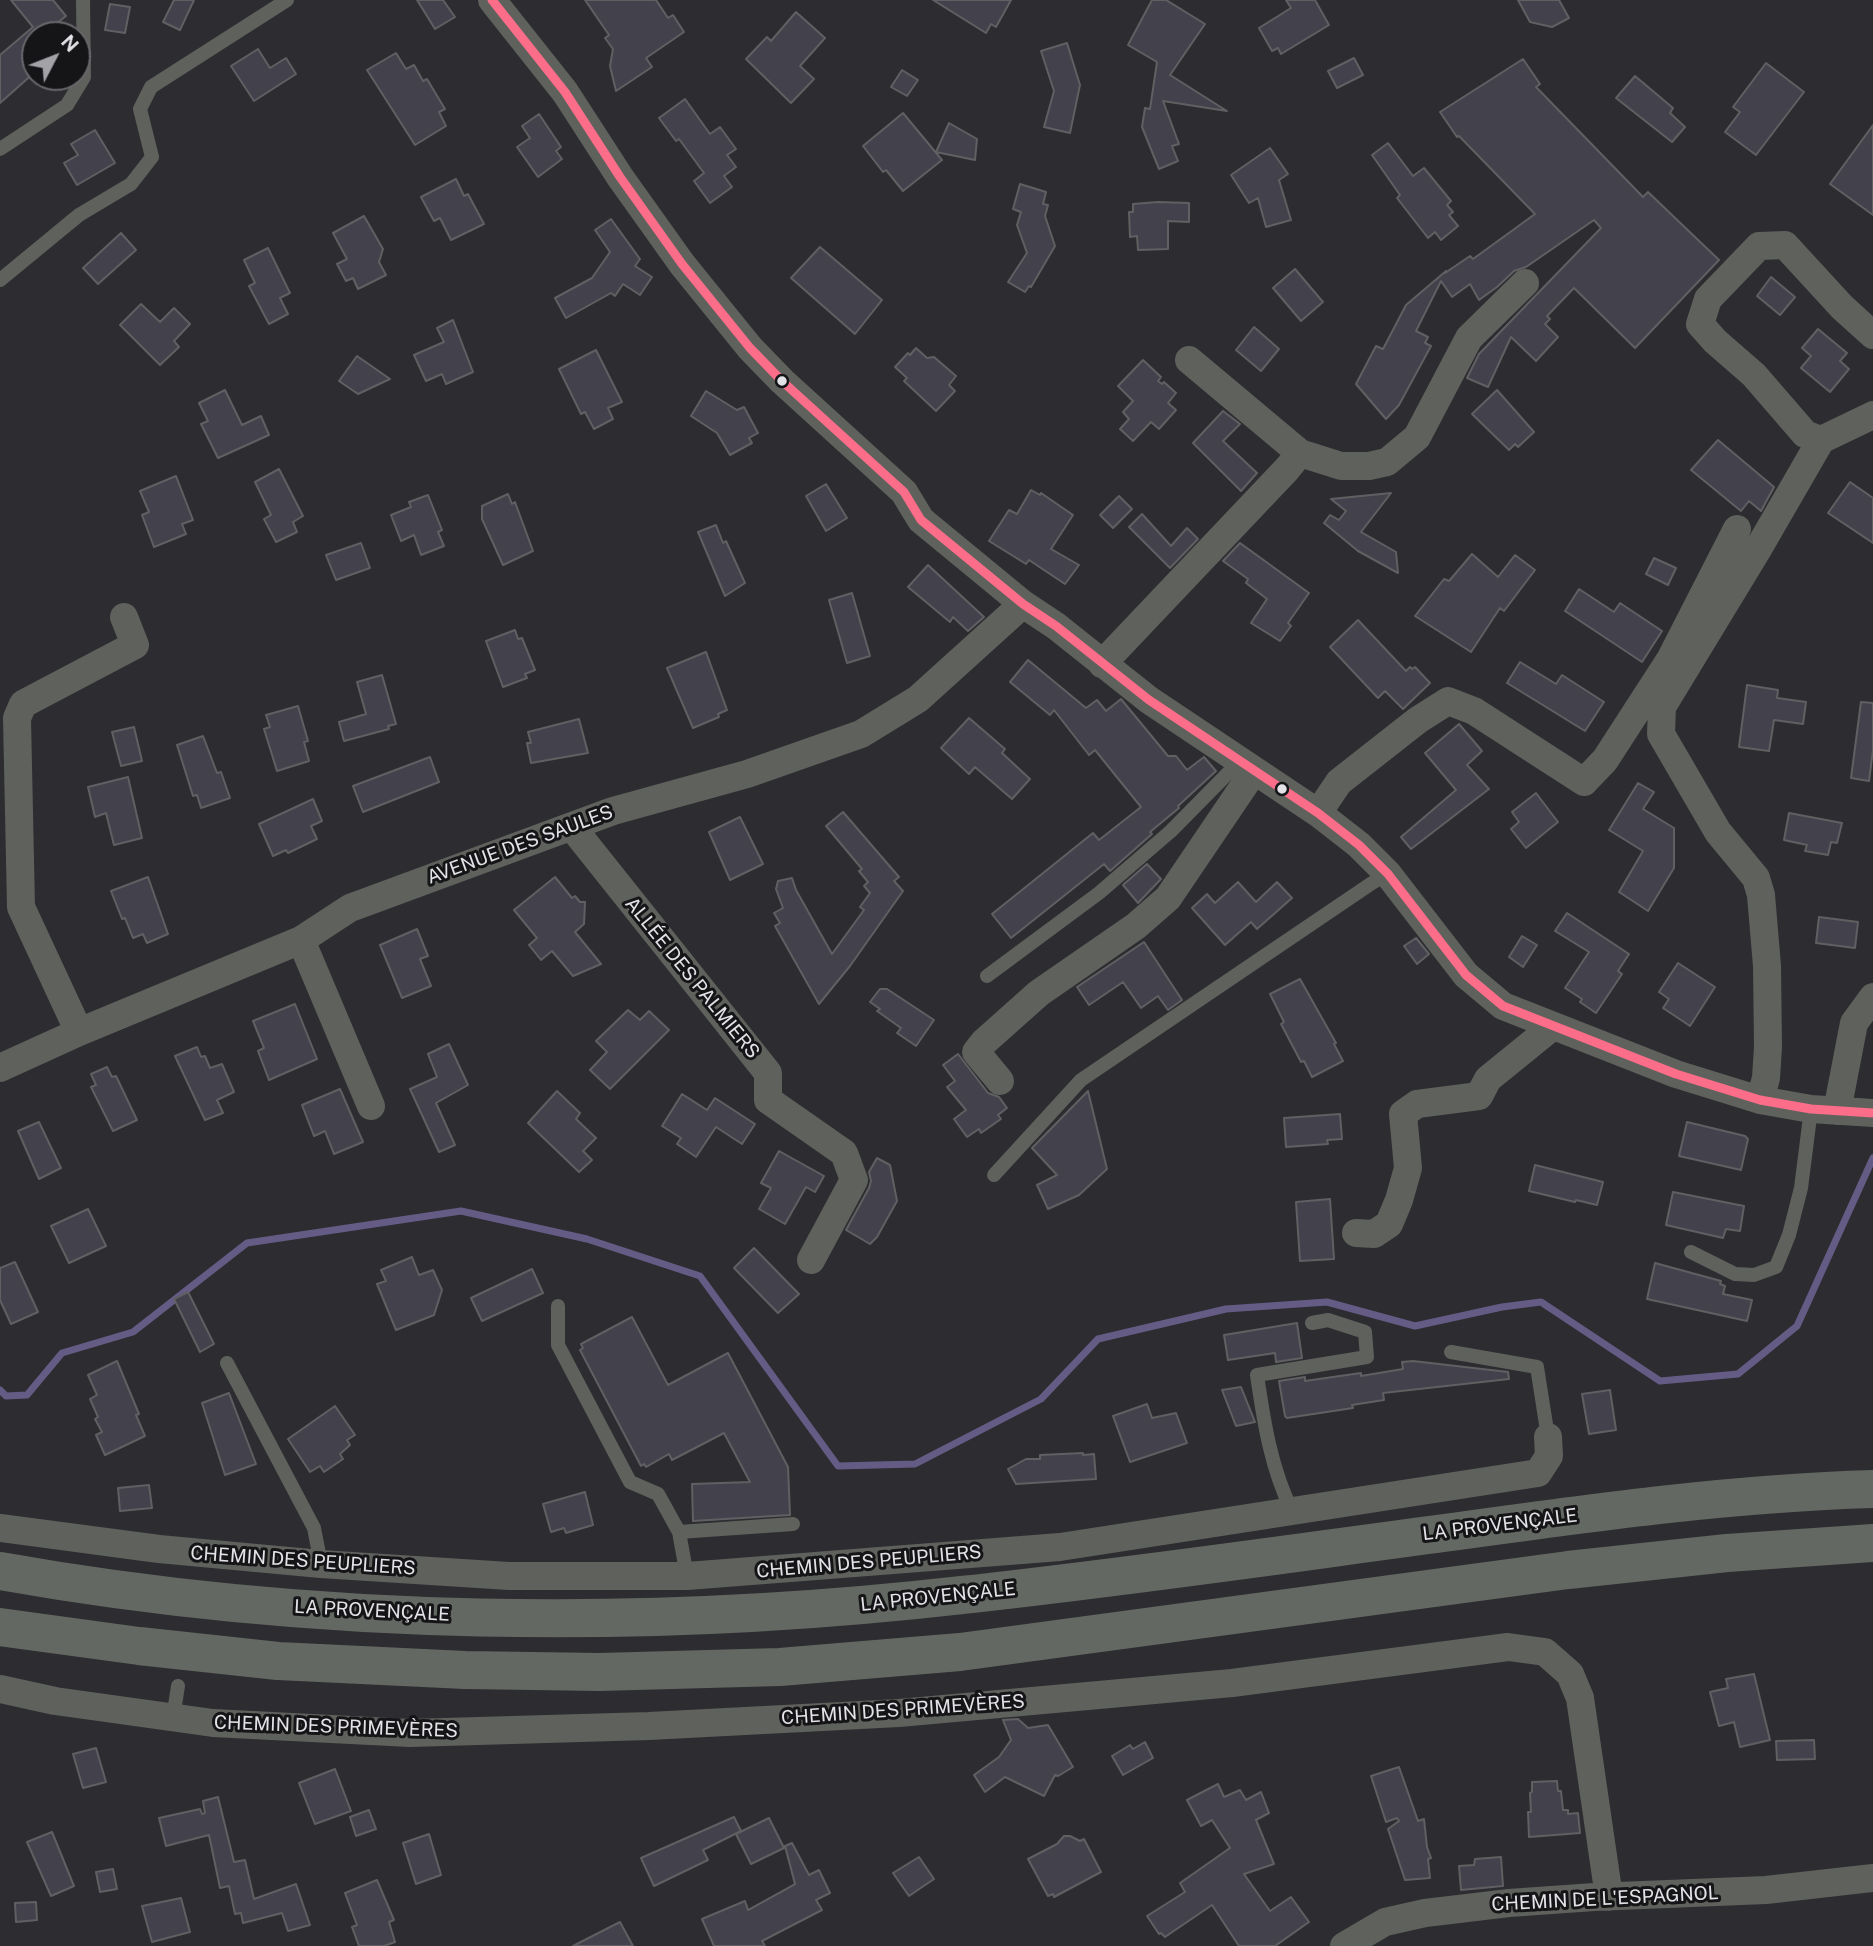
<!DOCTYPE html>
<meta charset="utf-8">
<style>
body{margin:0}
#map{position:relative;width:1873px;height:1946px;overflow:hidden;background:#2d2c30;font-family:"Public Sans",sans-serif}
canvas{display:block}
.north{position:absolute;left:21px;top:21px;width:70px;height:70px;box-sizing:border-box;background:#151417;border:2px solid #67666a;border-radius:50%;rotate:48deg;font-size:19px;font-weight:700;line-height:28px;text-align:center;color:#e3e2e6}
.north::after{content:'';display:block;margin:auto;width:24px;height:32px;background:#a3a2a6;clip-path:polygon(50% 0,100% 100%,50% 72%,0 100%)}
</style>
<div id="map">
<canvas width="1873" height="1946"></canvas>
<div class="north">N</div>
</div>
<script>
const ctx = document.querySelector('canvas').getContext('2d');
ctx.lineJoin = 'round';
function trace(path, color, width, dash) { ctx.strokeStyle = color; ctx.lineWidth = width; ctx.lineCap = dash ? 'butt' : 'round'; ctx.setLineDash(dash || []); ctx.stroke(path); }
function paint(path, color) { ctx.fillStyle = color; ctx.fill(path, 'evenodd'); }
function write(font, color, halo, rows, align = 'center') {
  ctx.font = font + ' "Public Sans",sans-serif'; ctx.lineWidth = 6; ctx.setLineDash([]); ctx.textBaseline = 'middle'; ctx.strokeStyle = halo; ctx.fillStyle = color; for (const [text, x, y, turn = 0] of rows) {
    ctx.save(); ctx.translate(x, y); ctx.rotate((+turn || 0) * Math.PI / 180); ctx.textAlign = isNaN(turn) ? turn : align; if (halo) ctx.strokeText(text, 0, 0); ctx.fillText(text, 0, 0); ctx.restore();
  }
}
const stream = new Path2D(`
 M0 1390 6 1396 27 1395 62 1353 133 1332 247 1243 461 1211 587 1239 700 1276 838 1466 915 1464 1041 1399 1098 1339 1226 1309 1327 1302 1415 1326 1502 1307 1541 1302 1660 1381 1738 1374 1797 1326 1873 1158`);
const building = new Path2D(`
 M11 0H53L66 16 42 35 35 29V72L0 103V55L33 27Z
 M174 0H194L180 30 163 22Z
 M417 0H443L455 17 435 29Z
 M585 0H656L668 18 673 15 684 32 646 58 652 67 616 91 610 66 613 49 605 38 609 35Z
 M933 0H1011L996 27 991 24 986 33Z
 M1152 0H1166L1205 24 1170 75 1227 111 1163 101 1179 144 1172 146 1178 161 1159 169 1142 127 1145 108 1150 109 1157 62 1128 45Z
 M1286 0H1315L1329 25 1281 54 1278 48 1272 51 1259 28 1291 8Z
 M1518 0H1559L1569 18 1552 27 1530 22Z
 M110 4 130 7 125 33 105 30Z
 M796 12 825 38 800 66 814 79 791 103 746 59 767 37 771 41Z
 M1067 43 1080 85 1070 133 1044 127 1054 91 1041 51Z
 M258 49 270 68 286 58 296 74 254 101 231 66Z
 M396 53 406 69 414 65 423 81 427 79 445 109 439 112 446 126 415 145 367 70Z
 M1354 58 1363 75 1337 88 1328 71Z
 M1523 59 1540 84 1536 87 1643 197 1648 192 1719 260 1635 348 1574 288 1547 316 1550 319 1545 324 1558 337 1536 361 1511 337 1488 387 1467 378 1479 354 1601 228 1594 220 1526 267 1514 271 1497 287 1479 300 1470 284 1452 297 1441 281 1416 331 1428 337 1425 343 1431 346 1399 405 1386 419 1356 384 1376 346 1383 349 1406 305 1446 271 1445 273 1470 256 1473 259 1535 214 1459 136 1457 137 1440 112Z
 M1766 63 1804 92 1756 155 1725 132 1740 112 1733 107Z
 M902 70 918 80 907 96 891 87Z
 M1635 76 1673 108 1670 113 1685 127 1672 142 1616 98Z
 M685 99 710 134 720 127 736 149 727 155 736 167 724 176 732 187 710 203 694 181 704 173 679 139 676 141 659 118Z
 M903 113 942 160 903 191 886 170 883 172 863 146Z
 M539 114 561 147 556 151 562 159 538 177 517 147 530 138 522 126Z
 M949 123 977 139 975 160 936 152Z
 M1873 125V215L1830 184Z
 M95 130 115 163 77 185 64 163 78 155 71 144Z
 M1388 143 1413 176 1424 168 1451 201 1447 205 1453 212 1449 215 1458 226 1441 240 1435 232 1428 238 1397 198 1400 195 1372 155Z
 M1270 148 1288 174 1279 180 1291 220 1266 227 1258 198 1249 203 1231 175Z
 M456 179 464 196 468 194 484 224 451 240 440 218 434 221 421 197Z
 M1020 184 1046 192 1043 204 1048 205 1045 216 1055 246 1031 287 1029 286 1025 292 1008 282 1027 253 1017 225 1021 212 1013 209Z
 M1158 202 1189 203V222L1168 221V249L1138 250 1137 236 1130 237 1129 212H1133V204Z
 M364 216 383 249 379 262 386 275 358 289 353 278 346 281 337 264 347 259 333 233Z
 M611 219 640 259 635 266 652 277 640 295 623 284 615 296 611 293 566 318 555 298 592 278 610 252 595 230Z
 M121 233 136 250 98 284 83 268Z
 M820 247 882 300 855 334 791 278Z
 M268 248 290 293 280 298 288 314 269 324 249 286 255 283 244 260Z
 M1295 269 1323 302 1301 321 1273 288Z
 M1771 277 1795 297 1780 315 1757 296Z
 M141 304 160 322 174 308 190 324 174 341 179 347 160 365 120 325Z
 M453 320 473 372 446 384 442 374 426 381 414 355 444 342 437 328Z
 M1254 327 1279 349 1261 371 1236 350Z
 M1818 329 1847 353 1840 361 1849 369 1830 392 1801 368 1811 356 1802 348Z
 M916 348 927 358 934 357 956 376 949 385 955 391 936 411 904 381 907 378 895 367 908 353 910 355Z
 M596 350 622 402 608 408 613 419 594 429 585 412 581 414 559 369Z
 M357 356 390 379 358 394 339 381Z
 M1143 360 1161 377 1158 381 1162 384 1164 382 1176 393 1168 403 1176 410 1159 429 1151 422 1133 441 1120 429 1129 419 1123 412 1133 401 1118 386Z
 M225 390 242 425 261 416 269 435 218 458 201 424 208 421 199 403Z
 M1497 390 1534 432 1518 447 1515 444 1509 450 1472 414Z
 M706 391 737 410 744 407 758 433 749 438 752 443 730 455 717 433 691 416Z
 M1223 411 1240 424 1223 441 1257 473 1241 491 1193 443Z
 M1718 440 1774 487 1761 511 1749 501 1741 511 1691 470Z
 M279 469 303 516 293 522 297 532 276 542 264 519 271 515 255 482Z
 M176 476 193 520 182 524 186 534 154 547 142 515 149 512 140 491Z
 M1850 482 1873 498V543L1828 513Z
 M826 484 847 518 826 531 806 496Z
 M1031 490 1040 495 1041 493 1073 515 1051 549 1079 565 1065 584 1029 560 1026 564 989 541 1009 510 1017 514Z
 M1391 493 1361 532 1396 552 1398 573 1358 551 1324 523 1330 515 1339 520 1346 511 1331 499Z
 M508 494 512 504 515 502 533 551 503 565 482 519V506Z
 M428 495 442 530 438 532 444 546 421 555 414 535 401 541 391 515 411 507 409 502Z
 M1119 496 1132 509 1113 528 1100 515Z
 M1142 514 1171 546 1187 528 1198 539 1170 568 1129 527Z
 M716 525 723 543 726 541 745 583 725 596 698 532Z
 M361 543 370 568 336 580 326 555Z
 M1240 543 1309 593 1288 623 1291 626 1280 641 1251 623 1267 599 1246 583 1248 579 1223 561Z
 M1472 554 1498 577 1515 555 1535 570 1504 611 1500 608 1471 652 1415 616 1444 579 1449 581Z
 M1654 558 1676 568 1668 585 1646 574Z
 M928 565 984 617 968 631 953 617 950 622 908 587Z
 M1579 589 1614 612 1620 603 1662 631 1642 662 1565 611Z
 M852 593 870 656 847 663 829 600Z
 M1358 620 1406 671 1410 667 1412 669 1415 667 1430 683 1403 709 1385 691 1378 698 1330 647Z
 M515 630 518 639 522 638 535 670 525 674 527 678 503 687 486 641Z
 M706 652 727 710 718 714 719 717 693 728 667 668Z
 M1028 660 1086 708 1097 700 1106 711 1121 699 1168 756H1176L1187 770 1204 757 1216 771 1178 806 1179 808 1150 832 1152 834 1110 871 1104 864 1011 938 992 914 1093 833 1099 840 1141 807 1095 750 1089 755 1054 710 1050 715 1010 682Z
 M1520 662 1556 684 1562 675 1604 702 1585 731 1507 683Z
 M382 675 396 724 388 726 389 729 344 741 339 722 366 714 357 682Z
 M1747 685 1778 690 1777 698 1806 702 1803 724 1774 720 1769 751 1739 747Z
 M1861 702 1873 703V750L1869 781 1851 778Z
 M298 706 308 741 304 742 309 761 277 771 264 729 270 727 266 715Z
 M969 718 1005 749 1002 753 1030 779 1012 799 975 767 969 774 941 748Z
 M579 719 588 753 531 763 527 743H531L528 732Z
 M1459 724 1482 751 1467 765 1489 789 1411 849 1401 837 1456 790 1425 753Z
 M134 727 142 761 121 766 112 732Z
 M203 736 217 773 221 772 230 798 201 808 197 795 193 796 177 745Z
 M430 757 439 782 363 812 353 786Z
 M128 777 142 838 114 845 106 813 95 817 88 787Z
 M1638 783 1654 792 1643 809 1674 828V868L1648 911 1619 892 1643 851 1609 830Z
 M1536 793 1558 822 1526 848 1511 829 1519 822 1512 812Z
 M313 799 322 821 311 826 317 839 288 853 286 850 273 856 259 824Z
 M843 812 899 877 894 881 903 891 850 966 819 1004 775 926 780 923 774 913 783 908 776 889 778 881 792 878 796 890 832 954 864 910 860 907 870 893 864 886 868 882 859 871 862 869 826 826Z
 M1789 813 1842 823 1837 843 1831 842 1828 855 1805 851 1807 845 1784 840Z
 M740 817 763 864 730 880 709 832Z
 M1147 864 1161 879 1138 903 1123 885Z
 M148 877 168 934 147 943 143 934 133 938 125 918 122 919 111 891Z
 M555 877 572 898 575 896 580 902H585L584 924 575 932 601 964 573 976 552 951 541 960 529 945 537 938 514 910Z
 M1238 882 1256 902 1277 882 1292 898 1257 929 1251 922 1225 945 1192 908 1207 894 1215 903Z
 M1567 913 1629 954 1618 971 1622 974 1596 1013 1580 1002 1582 999 1565 988 1589 952 1555 931Z
 M1819 917 1858 922 1855 948 1816 943Z
 M417 929 428 956 420 959 431 986 402 998 380 945Z
 M1522 936 1537 945 1523 967 1509 957Z
 M1416 938 1429 954 1417 964 1404 946Z
 M1144 942 1182 1000 1168 1010 1158 996 1141 1008 1123 982 1089 1005 1077 987Z
 M1678 963 1715 987 1690 1026 1663 1008 1669 999 1659 992Z
 M1300 979 1336 1043 1334 1044 1343 1061 1312 1077 1304 1061 1301 1062 1281 1024 1284 1022 1270 994Z
 M880 989H887L934 1020 916 1046 897 1033 901 1028 877 1011 880 1009 870 1002Z
 M295 1004 317 1059 269 1080 258 1051 264 1048 253 1021Z
 M628 1010 640 1020 649 1011 669 1030 610 1089 590 1070 607 1052 596 1041Z
 M449 1044 468 1085 436 1103 455 1145 439 1152 410 1089 437 1077 428 1054Z
 M197 1047 201 1057 205 1056 210 1068 222 1064 234 1092 217 1100 223 1113 205 1120 175 1056Z
 M958 1054 988 1093 999 1097 1007 1108 998 1115 1001 1119 981 1133 979 1129 967 1137 954 1119 966 1110 947 1087 955 1081 943 1065Z
 M107 1067 112 1077 116 1076 137 1120 113 1131 91 1087 96 1085 91 1074Z
 M340 1089 363 1142 334 1154 325 1131 314 1136 302 1105Z
 M557 1091 580 1113 576 1119 596 1138 583 1151 592 1160 579 1172 528 1123Z
 M1088 1091 1107 1169 1079 1195 1048 1209 1037 1185 1057 1175 1032 1148Z
 M682 1094 707 1110 715 1098 755 1124 742 1144 716 1127 696 1157 677 1144 681 1138 662 1126Z
 M1340 1114 1342 1139 1327 1140 1328 1144 1286 1147 1284 1118Z
 M39 1122 61 1168 39 1179 18 1131Z
 M1687 1122 1745 1136 1748 1139 1741 1170 1679 1156Z
 M779 1151 824 1176 815 1192 806 1187 785 1224 759 1209 771 1188 761 1183Z
 M877 1158 890 1165 897 1201 877 1237 870 1244 846 1230 869 1188 871 1181 869 1172Z
 M1535 1165 1603 1182 1597 1205 1576 1200 1575 1202 1529 1191Z
 M1673 1192 1744 1206 1740 1231 1726 1229 1723 1238 1666 1225Z
 M1330 1199 1334 1259 1300 1261 1296 1202Z
 M88 1209 106 1246 69 1263 51 1226Z
 M754 1248 799 1294 778 1313 734 1268Z
 M412 1257 419 1275 433 1270 442 1290 434 1315 396 1330 377 1284 386 1281 381 1270Z
 M15 1262 38 1312 11 1324 0 1300V1268Z
 M1655 1263 1721 1281 1720 1284 1725 1286 1723 1294 1752 1300 1747 1321 1647 1299Z
 M532 1269 543 1293 482 1321 471 1298Z
 M188 1292 214 1344 200 1352 174 1299Z
 M632 1317 668 1385 728 1353 788 1467 790 1515 693 1521 692 1484 750 1482 724 1433 672 1460 669 1454 646 1467 644 1464 641 1466 580 1350 583 1348 581 1344Z
 M1297 1323 1302 1358 1276 1362 1275 1353 1228 1360 1224 1335Z
 M117 1361 139 1414 136 1415 145 1436 105 1455 96 1435 102 1432 95 1419 98 1417 90 1399 97 1395 88 1375Z
 M1413 1361 1508 1372 1509 1379 1383 1393 1384 1400 1352 1405 1353 1408 1287 1418 1285 1416 1279 1381 1305 1377V1381L1361 1373V1376L1403 1369 1402 1362Z
 M1241 1387 1255 1422 1236 1426 1222 1390Z
 M1610 1390 1616 1430 1589 1434 1582 1394Z
 M229 1393 256 1464 225 1475 202 1403Z
 M1147 1404 1152 1418 1176 1413 1187 1443 1130 1462 1113 1416Z
 M335 1406 355 1435 347 1440 350 1445 340 1454 343 1459 324 1472 320 1466 310 1472 288 1439Z
 M1083 1453V1455L1094 1454 1096 1479 1016 1484 1008 1469 1026 1459H1040V1455Z
 M149 1485 152 1508 120 1511 118 1488Z
 M585 1492 593 1525 566 1533 564 1528 551 1532 543 1504Z
 M1754 1674 1770 1740 1740 1747 1734 1722 1719 1726 1710 1692 1728 1688 1726 1679Z
 M1018 1719 1028 1728 1048 1725 1073 1767 1058 1776 1055 1775 1044 1796 1005 1777 985 1792 974 1775 999 1757 1011 1740 1003 1720Z
 M1814 1740 1815 1759 1777 1760 1776 1741Z
 M1145 1742 1153 1758 1123 1775 1112 1756 1130 1745 1133 1749Z
 M96 1748 106 1782 83 1788 73 1754Z
 M1399 1767 1418 1821 1424 1819 1427 1847 1431 1858 1428 1859 1430 1878 1405 1880 1388 1829 1399 1821 1397 1818 1386 1822 1371 1776Z
 M335 1769 351 1811 315 1824 299 1783Z
 M1557 1781 1558 1791H1561L1563 1810H1568V1814L1578 1813 1580 1833 1529 1837 1528 1812H1531L1530 1793 1532 1792V1782Z
 M1218 1784 1224 1797 1240 1790 1246 1800 1261 1792 1269 1813 1256 1820 1274 1864 1244 1874 1270 1911 1291 1897 1309 1922 1275 1946H1239L1212 1905 1165 1937 1161 1933 1159 1934 1147 1916 1185 1892 1180 1883 1230 1848 1212 1820 1201 1826 1187 1800Z
 M218 1797 234 1862 245 1860 254 1899 296 1884 310 1925 288 1931 282 1913 243 1923 241 1913 235 1914 229 1886 220 1888 209 1835 166 1846 159 1818 200 1809 202 1814 205 1813 203 1801Z
 M369 1810 376 1829 356 1836 350 1817Z
 M734 1817 741 1831 703 1850 708 1860 654 1886 641 1858Z
 M769 1818 784 1848 751 1864 736 1834Z
 M52 1832 74 1886 51 1896 27 1842Z
 M429 1834 441 1875 416 1884 403 1843Z
 M1064 1836H1070L1080 1841 1084 1839 1101 1872 1054 1897 1053 1894 1048 1896 1028 1859 1057 1844Z
 M792 1843 809 1875 819 1870 830 1893 816 1900 822 1910 762 1941 765 1946H714L702 1919 745 1901 748 1910 795 1884 785 1846Z
 M919 1857 934 1879 909 1896 893 1873Z
 M1501 1857 1503 1886 1461 1890 1459 1866 1474 1865 1475 1859Z
 M113 1869 117 1889 100 1892 96 1872Z
 M377 1880 394 1920 389 1922 395 1942 384 1946H359L352 1927 357 1925 345 1893Z
 M181 1898 190 1932 152 1942 142 1906Z
 M36 1902 37 1920 16 1922 15 1903Z
 M620 1922 633 1946H573Z`);
const lane = new Path2D(`
 M0 149 67 105 84 77 83 0
 M0 280 79 215 131 184 152 157 140 109 151 87 287 0
 M987 976 1099 893 1171 831 1239 762
 M994 1175 1081 1080 1372 883 1388 874
 M1691 1252 1735 1274 1754 1275 1776 1267 1789 1235 1801 1188 1811 1109
 M558 1306V1345L630 1482 658 1494 679 1532 687 1576
 M1451 1352 1537 1367 1548 1437
 M227 1363 314 1528 321 1564
 M1292 1511C1271 1468 1264 1423 1257 1375L1367 1357 1365 1332 1328 1320 1312 1323
 M679 1532 793 1524
 M173 1718 178 1686`);
const street = new Path2D(`
 M492 0 565 92 620 177 682 264 750 348 782 381 904 492 921 520 1023 604 1056 626 1149 700 1318 813 1359 845 1388 874 1466 975 1503 1006 1676 1074 1760 1100 1811 1109 1873 1113
 M1189 360 1300 453 1341 466H1369L1387 462 1417 437 1469 338 1525 283
 M1821 440 1805 434 1754 375 1715 341 1700 324 1708 299 1759 246 1785 245 1842 307 1873 335
 M1102 664 1287 469 1300 453
 M1318 813 1339 782 1418 720 1448 701 1474 711 1584 782 1605 760 1671 658 1737 529
 M572 827 768 1073V1100L844 1153 854 1180 811 1260
 M301 940 371 1106
 M79 1032 21 907 17 718 23 704 135 645 124 617
 M0 1068 79 1032 301 940 350 908 613 811 747 774 861 734 918 699 1023 604
 M1000 1081 976 1052 984 1042 1039 993 1136 926 1168 898 1254 771
 M1760 1100 1766 1078 1768 1047 1767 966 1761 895 1756 878 1718 832 1661 734 1662 707 1758 549 1821 440 1873 415
 M1837 1111 1854 1023 1873 997
 M1356 1233 1374 1234 1389 1224 1399 1200 1408 1168 1403 1114 1417 1104 1479 1096 1488 1079 1552 1027
 M0 1528 159 1549 321 1564 509 1576H687L1060 1547 1538 1473 1549 1456 1548 1437
 M0 1689 55 1701 213 1723 410 1733 649 1726 899 1713 1232 1683 1508 1647 1545 1652 1570 1674 1580 1698 1609 1897
 M1344 1946 1385 1922 1425 1913 1509 1903 1594 1897 1766 1890 1873 1878`);
const highway = new Path2D(`
 M0 1571C313 1627 646 1631 962 1595 1128 1577 1293 1553 1459 1531 1596 1512 1735 1493 1873 1489
 M0 1627 139 1646 278 1661 465 1670 600 1672 780 1667 960 1652 1568 1570 1727 1553 1873 1543`);
const bus1 = new Path2D(`
 M492 0 565 92 620 177 682 264 750 348 782 381 904 492 921 520 1023 604 1056 626 1149 700 1318 813 1359 845 1388 874 1466 975 1503 1006 1676 1074 1760 1100 1811 1109 1873 1113`);
const markers = [
 [782,381,6,"#e3e2e6"],
 [1282,789,6,"#e3e2e6"]
];
const streetNames = [
 ["AVENUE DES SAULES",520,845,-20],
 ["ALLÉE DES PALMIERS",692,978,51],
 ["LA PROVENÇALE",1500,1525,-7],
 ["CHEMIN DES PEUPLIERS",303,1561,4],
 ["CHEMIN DES PEUPLIERS",869,1562,-5],
 ["LA PROVENÇALE",938,1597,-6],
 ["LA PROVENÇALE",372,1611,3],
 ["CHEMIN DES PRIMEVÈRES",903,1710,-4],
 ["CHEMIN DES PRIMEVÈRES",336,1727,2],
 ["CHEMIN DE L'ESPAGNOL",1605,1899,-3]
];
trace(stream, '#655c86', 7);
paint(building, '#43414c');
trace(building, '#605f62', 2);
trace(lane, '#5e615c', 14);
trace(street, '#5e615c', 28);
trace(highway, '#636862', 38);
trace(bus1, '#fb6d88', 9);
for (const [x, y, r, color] of markers) { const dot = new Path2D(); dot.arc(x, y, r, 0, 2 * Math.PI); ctx.fillStyle = color; ctx.fill(dot); trace(dot, '#151417', 2.5); }
write('19px', '#e3e2e6', '#151417', streetNames);
</script>
